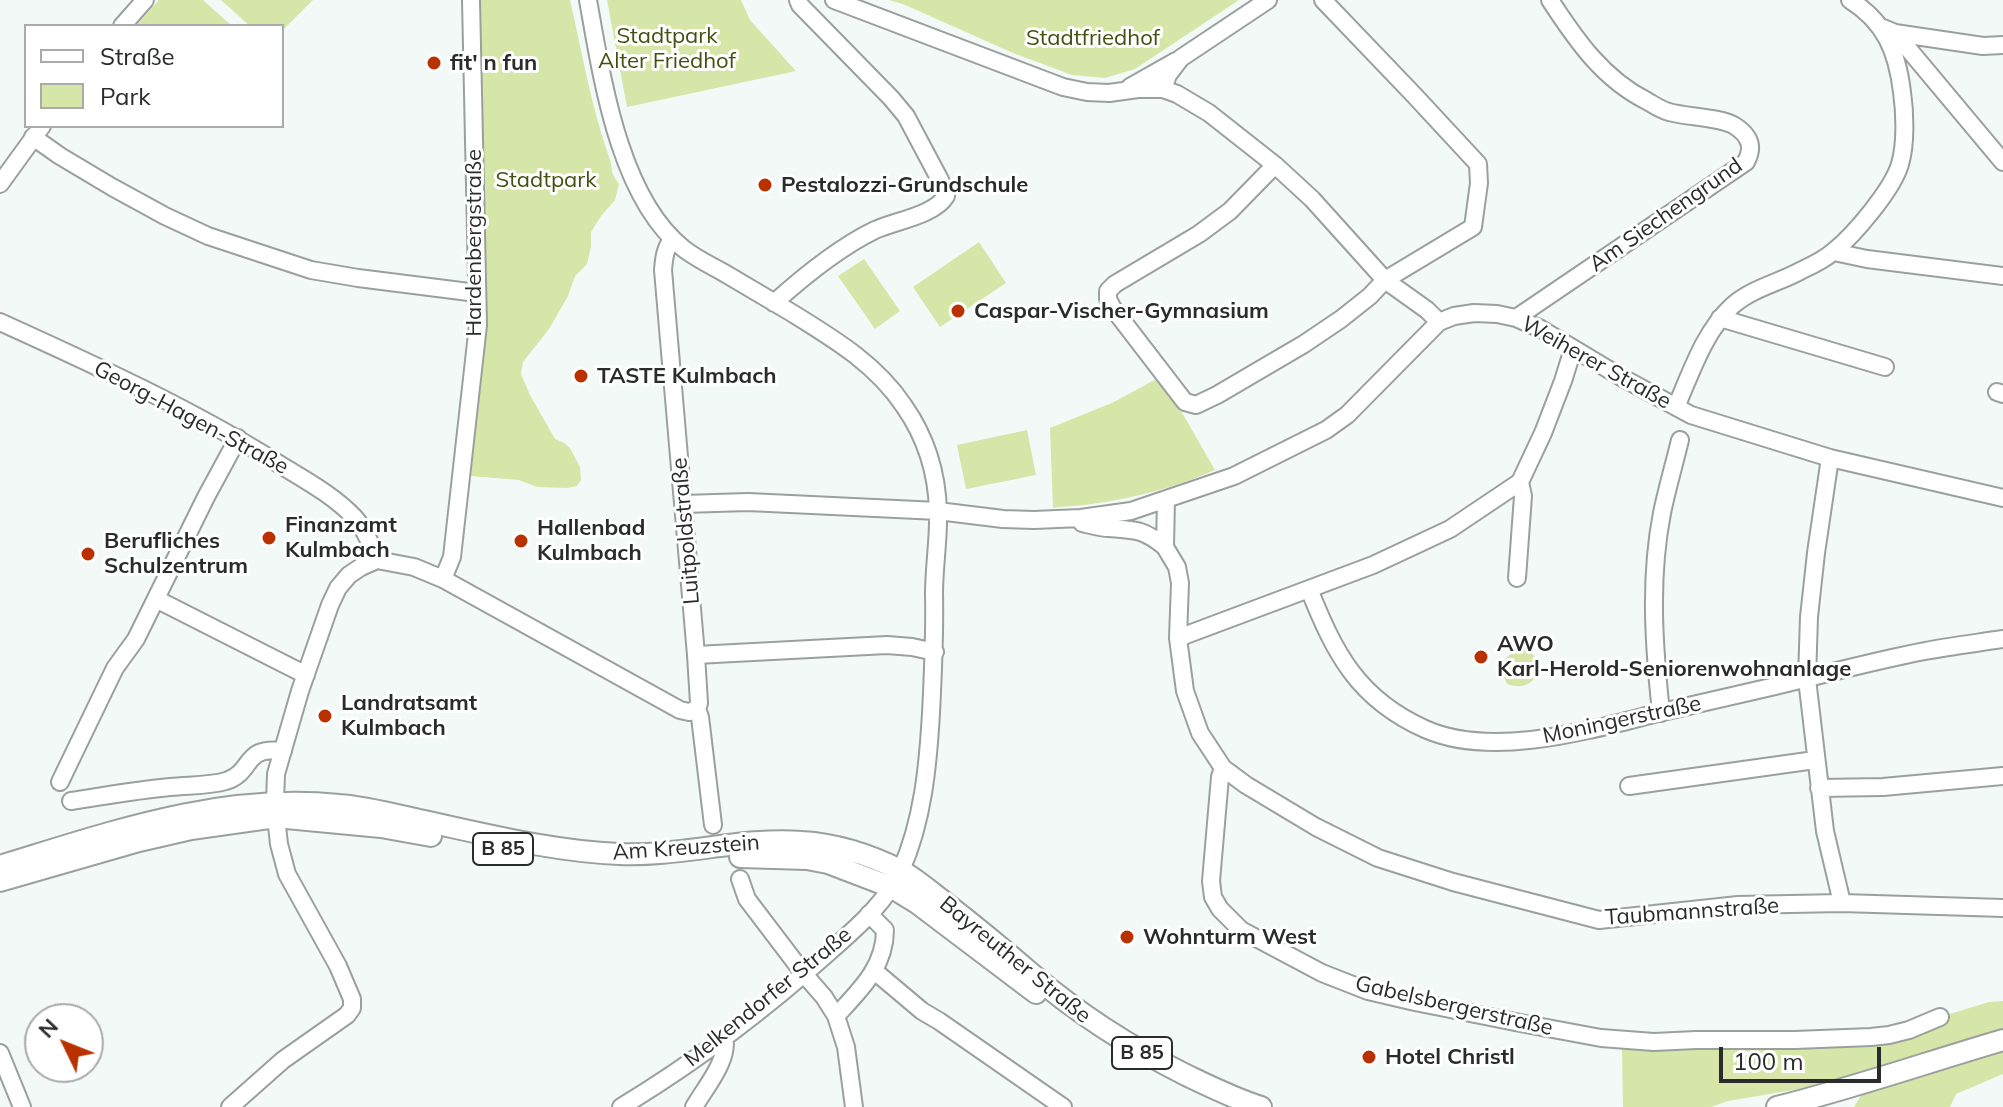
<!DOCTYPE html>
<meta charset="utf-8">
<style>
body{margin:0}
#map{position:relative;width:2003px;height:1107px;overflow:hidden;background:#f2f9f7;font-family:Mulish,sans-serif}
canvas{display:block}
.legend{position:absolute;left:24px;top:24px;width:260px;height:104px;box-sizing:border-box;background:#fff;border:2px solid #a9abaa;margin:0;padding:10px 14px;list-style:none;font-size:24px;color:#292c2b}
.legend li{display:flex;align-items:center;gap:16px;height:40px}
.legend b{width:40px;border:2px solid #a9abaa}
.north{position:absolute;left:24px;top:1003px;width:80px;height:80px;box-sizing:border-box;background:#fff;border:2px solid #a9abaa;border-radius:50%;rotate:313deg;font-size:22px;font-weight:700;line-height:32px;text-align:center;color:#292c2b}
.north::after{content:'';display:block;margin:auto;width:28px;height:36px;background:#ba3100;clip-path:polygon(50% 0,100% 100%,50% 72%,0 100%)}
.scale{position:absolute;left:1719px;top:1047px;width:162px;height:36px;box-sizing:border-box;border:4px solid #292c2b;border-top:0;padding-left:10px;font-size:24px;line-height:28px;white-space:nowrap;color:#292c2b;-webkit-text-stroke:6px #fff;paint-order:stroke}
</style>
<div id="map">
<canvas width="2003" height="1107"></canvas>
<ul class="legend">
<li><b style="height:10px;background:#fff"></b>Straße</li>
<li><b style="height:22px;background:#d6e6a8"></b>Park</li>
</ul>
<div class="north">N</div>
<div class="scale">100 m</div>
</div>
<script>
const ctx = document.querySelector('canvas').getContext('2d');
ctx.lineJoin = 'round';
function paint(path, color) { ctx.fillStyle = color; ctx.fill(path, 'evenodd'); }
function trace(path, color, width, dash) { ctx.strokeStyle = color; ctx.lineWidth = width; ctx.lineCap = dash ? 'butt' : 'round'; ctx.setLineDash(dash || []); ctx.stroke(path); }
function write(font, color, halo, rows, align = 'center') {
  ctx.font = font + ' Mulish,sans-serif'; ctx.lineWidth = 6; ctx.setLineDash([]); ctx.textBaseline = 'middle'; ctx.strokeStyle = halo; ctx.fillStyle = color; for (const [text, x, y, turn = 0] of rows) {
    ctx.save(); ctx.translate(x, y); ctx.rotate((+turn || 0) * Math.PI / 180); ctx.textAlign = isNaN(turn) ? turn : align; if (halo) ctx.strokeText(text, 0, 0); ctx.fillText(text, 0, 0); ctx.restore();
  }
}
const green = new Path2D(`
 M159 0H203L232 26H136Z
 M221 0H313L282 31V26H250Z
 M475 0H570C582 52 591 106 609 157 614 170 608 169 619 184L615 200 601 216 591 232V247L587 264 575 276 568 296 549 329 523 362 521 374 530 395 555 439 564 443 570 448 580 467 581 480 577 486 567 488 537 487 519 480 471 476 482 324Z
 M607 0H741L750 20 796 71 627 107Z
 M889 0H1239L1135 69 1105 78 1072 75 1013 53 903 4Z
 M979 242 1006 283 940 327 913 287Z
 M864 259 900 311 875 329 838 276Z
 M1158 378 1184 416 1215 470C1176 487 1135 498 1092 504 1079 506 1066 506 1053 508L1050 428 1114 402Z
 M1027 430 1036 475 966 489 957 445Z
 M1527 649C1551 667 1533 694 1507 684L1500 667C1505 655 1515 651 1527 649Z
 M2003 1001V1040L1829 1084 1728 1101 1711 1107H1623L1622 1049 1632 1040 1851 1038 1940 1017 1989 1002Z
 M2003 1047V1074L1956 1094 1950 1107H1854L1860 1097 1872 1087Z`);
const minor = new Path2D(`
 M588 0C602 78 619 198 684 249 697 259 712 266 726 274 748 287 770 300 792 313 834 339 876 364 904 406 925 436 937 473 938 511 939 538 934 566 934 594 935 634 933 673 931 713 928 765 923 821 901 870 886 903 855 929 828 953 764 1010 694 1063 621 1107
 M834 0 1063 87 1087 92 1109 93 1138 89H1163L1177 94 1209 113 1275 165 1312 199 1385 280 1427 310 1439 322
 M122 26 145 0
 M1883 28 1895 33 2003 162
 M1895 33 1983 46 2003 45
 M1130 87 1176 61
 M1163 89 1168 75 1181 58 1268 0
 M33 137 60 156 112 187 165 216 208 236 311 270 358 278 477 293
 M1275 165 1230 211 1199 234 1115 284 1108 291V299L1112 307 1185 402 1196 405 1217 395 1304 344 1341 319 1370 296 1385 280 1473 227 1479 183 1478 164 1414 95 1323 0
 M0 184 42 126
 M672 239C665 249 664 258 663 270L696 655 699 703 697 709 700 717 713 825
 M1834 252 1867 259 2003 276
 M774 303C804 276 838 248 875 230 895 221 935 215 946 196L940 180 906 116 891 98 800 5 798 0
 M1516 318 1746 162C1754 147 1750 136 1735 126 1721 117 1686 117 1669 112 1661 110 1654 105 1647 101 1603 79 1576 40 1550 0
 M1720 318 1885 367
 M0 322C95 365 191 409 279 464 305 480 333 495 354 517 365 529 371 545 377 560
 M1997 392 2003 394
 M1676 407C1691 373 1704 332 1732 306 1752 288 1779 283 1802 270 1813 265 1825 259 1834 251 1854 235 1893 189 1900 164 1906 144 1905 113 1902 92 1897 51 1885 22 1850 0
 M1830 458 1816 553 1809 617 1807 679 1825 831 1842 903
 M1166 499 1165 547 1177 567 1180 583 1178 638 1185 691 1200 733 1223 768 1220 777 1211 881 1213 897 1220 909 1241 930 1322 973 1368 991 1415 1002 1515 1022 1601 1038 1654 1042 1696 1040H1795L1871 1037 1889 1035 1909 1030 1940 1017
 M683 504 748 502 938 511 1003 519 1034 520 1081 518 1131 511 1234 476 1326 430 1347 415 1439 322 1454 316 1474 313 1497 314 1516 318 1541 329 1621 377 1691 415 1830 458 2003 498
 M1082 523C1091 525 1100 528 1109 528 1135 530 1144 529 1165 547
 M377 560 414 567 443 579 680 710 689 712 697 709
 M1517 578 1523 496 1520 482
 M443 579 452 557 478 325 471 0
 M1309 589C1335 654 1358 699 1425 729 1492 759 1590 730 1658 713 1696 704 1733 696 1771 687 1822 675 1873 661 1925 651 1951 646 1977 643 2003 639
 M156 599 306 675
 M1178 638 1373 565 1450 529 1520 482 1543 433 1563 381 1573 349
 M696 655 887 645 912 647 935 652
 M1661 713C1654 646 1649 580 1662 513 1667 489 1674 465 1680 440
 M1223 768 1246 785 1316 827 1378 858 1453 882 1599 920 1738 905 1842 903 2003 908
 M60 782 115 668 136 639 206 497 238 438
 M1629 786 1815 760
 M1819 788 1883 787 2003 776
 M71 801C104 796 137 790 170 787 188 785 209 786 226 781 254 772 242 746 283 751
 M740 879 747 899 804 974 824 997 836 1016 846 1047 854 1107
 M873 975 878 974 922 1011 939 1021 1063 1107
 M836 1016C860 990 885 967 885 930L869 914
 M0 1053 22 1107
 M230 1107 283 1060 347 1015 352 1008V999L338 966 287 874 279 844 276 817 275 802 276 774 300 691 330 605 338 588 349 575 361 567 377 560
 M694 1107C705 1088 730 1059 724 1037`);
const major = new Path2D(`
 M740 857 807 859 828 863 891 887 917 903 1036 993
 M0 866C112 832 219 793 339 805 366 807 392 814 419 820 485 834 551 851 619 854 680 857 742 837 802 842 835 844 870 855 900 870 915 878 930 891 944 902 975 926 1004 950 1033 975 1081 1016 1130 1047 1186 1075 1211 1087 1235 1099 1261 1107
 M0 881 139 841 191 829 276 817 381 827 431 836
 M1777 1107C1853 1088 1928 1062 2003 1040`);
const markers = [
 [434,63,8,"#ba3100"],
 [765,185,8,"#ba3100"],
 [958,311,8,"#ba3100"],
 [581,376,8,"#ba3100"],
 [269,538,8,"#ba3100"],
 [521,541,8,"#ba3100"],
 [88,554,8,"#ba3100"],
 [1481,657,8,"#ba3100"],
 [325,716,8,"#ba3100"],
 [1127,937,8,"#ba3100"],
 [1369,1057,8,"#ba3100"]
];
const shields = [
 [503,849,60],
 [1142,1053,60]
];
const shieldNames = [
 ["B 85",503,849],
 ["B 85",1142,1053]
];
const parkNames = [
 ["Stadtpark",667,36],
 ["Alter Friedhof",667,61],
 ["Stadtfriedhof",1093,38],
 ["Stadtpark",546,180]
];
const poiNames = [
 ["fit' n fun",450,63],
 ["Pestalozzi-Grundschule",781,185],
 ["Caspar-Vischer-Gymnasium",974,311],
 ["TASTE Kulmbach",597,376],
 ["Finanzamt",285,525],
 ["Kulmbach",285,550],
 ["Hallenbad",537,528],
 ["Kulmbach",537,553],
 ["Berufliches",104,541],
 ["Schulzentrum",104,566],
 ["AWO",1497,644],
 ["Karl-Herold-Seniorenwohnanlage",1497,669],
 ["Landratsamt",341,703],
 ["Kulmbach",341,728],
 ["Wohnturm West",1143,937],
 ["Hotel Christl",1385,1057]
];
const streetNames = [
 ["Am Siechengrund",1666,215,-35],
 ["Hardenbergstraße",474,243,-90],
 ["Weiherer Straße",1596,363,29],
 ["Georg-Hagen-Straße",191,418,28],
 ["Luitpoldstraße",686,531,-95],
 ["Moningerstraße",1622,720,-12],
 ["Am Kreuzstein",686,848,-4],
 ["Taubmannstraße",1692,912,-4],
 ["Bayreuther Straße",1015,960,39],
 ["Melkendorfer Straße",768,997,-39],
 ["Gabelsbergerstraße",1454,1006,13]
];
paint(green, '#d6e6a8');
trace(minor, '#9aa09e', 20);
trace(major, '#9aa09e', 24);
trace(minor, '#fff', 16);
trace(major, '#fff', 20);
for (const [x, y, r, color] of markers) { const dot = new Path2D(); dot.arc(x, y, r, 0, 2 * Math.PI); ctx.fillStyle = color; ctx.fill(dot); trace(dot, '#fff', 3); }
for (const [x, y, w] of shields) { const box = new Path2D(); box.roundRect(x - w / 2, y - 16, w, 32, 6); ctx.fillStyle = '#fff'; ctx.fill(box); trace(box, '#292c2b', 2); }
write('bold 20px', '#292c2b', null, shieldNames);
write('22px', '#43500f', '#fff', parkNames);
write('bold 22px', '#292c2b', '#fff', poiNames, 'left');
write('22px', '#292c2b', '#fff', streetNames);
</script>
